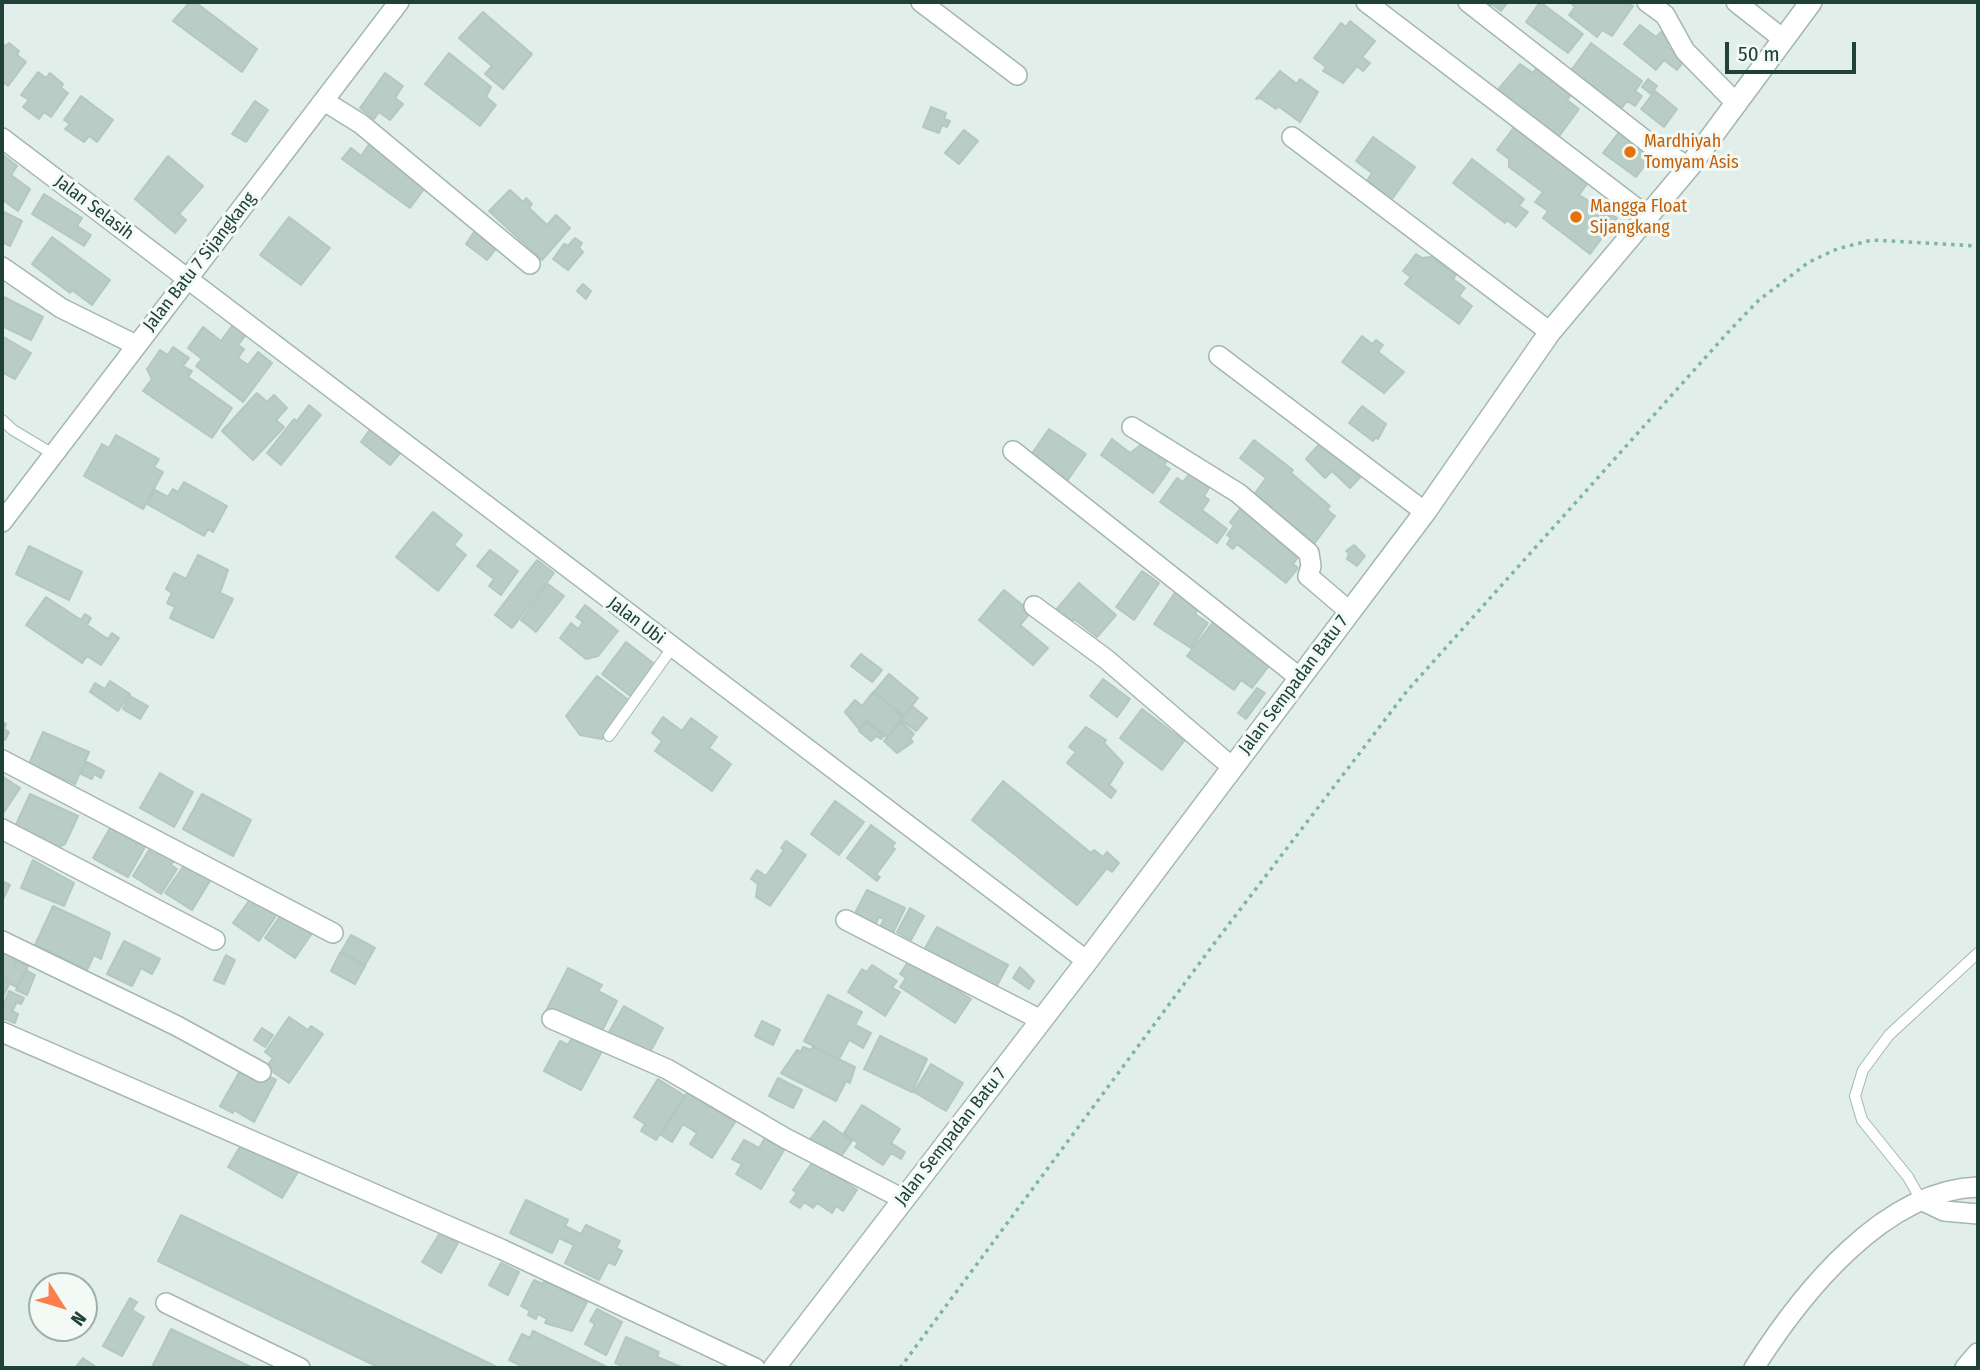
<!DOCTYPE html>
<style>
body{margin:0}
#map{position:relative;width:1980px;height:1370px;overflow:hidden;background:#e2eee9;font-family:"Fira Sans Condensed",sans-serif}
canvas{display:block}
.frame{position:absolute;inset:0;border:4px solid #1f4139;pointer-events:none}
.north{position:absolute;left:28px;top:1272px;width:70px;height:70px;box-sizing:border-box;background:#f3faf6;border:2px solid #9eb0aa;border-radius:50%;rotate:127deg;font-size:19px;font-weight:700;line-height:28px;text-align:center;color:#1f4139}
.north::after{content:'';display:block;margin:auto;width:24px;height:32px;background:#ff7e4e;clip-path:polygon(50% 0,100% 100%,50% 72%,0 100%)}
.scale{position:absolute;left:1725px;top:42px;width:131px;height:32px;box-sizing:border-box;border:4px solid #1f4139;border-top:0;padding-left:9px;font-size:21px;line-height:24px;white-space:nowrap;color:#1f4139;-webkit-text-stroke:5px #f3faf6;paint-order:stroke}
</style>
<div id="map">
<canvas width="1980" height="1370"></canvas>
<div class="frame"></div>
<div class="north">N</div>
<div class="scale">50 m</div>
</div>
<script>
const ctx = document.querySelector('canvas').getContext('2d');
ctx.lineJoin = 'round';
function paint(path, color) { ctx.fillStyle = color; ctx.fill(path, 'evenodd'); }
function trace(path, color, width, dash) { ctx.strokeStyle = color; ctx.lineWidth = width; ctx.lineCap = dash ? 'butt' : 'round'; ctx.setLineDash(dash || []); ctx.stroke(path); }
function write(font, color, halo, rows, align = 'center') {
  ctx.font = font + ' "Fira Sans Condensed",sans-serif'; ctx.lineWidth = 6; ctx.setLineDash([]); ctx.textBaseline = 'middle'; ctx.strokeStyle = halo; ctx.fillStyle = color; for (const [text, x, y, turn = 0] of rows) {
    ctx.save(); ctx.translate(x, y); ctx.rotate((+turn || 0) * Math.PI / 180); ctx.textAlign = isNaN(turn) ? turn : align; if (halo) ctx.strokeText(text, 0, 0); ctx.fillText(text, 0, 0); ctx.restore();
  }
}
const building = new Path2D(`
 M190 2H195L257 49 242 72 173 21Z
 M1472 2H1508L1501 11 1492 4 1485 13Z
 M1540 2 1583 34 1568 53 1526 22Z
 M1570 2H1626L1633 6 1612 36 1602 30 1597 37 1569 15 1575 7Z
 M483 12 532 54 503 89 485 74 492 66 459 38Z
 M1350 21 1375 41 1362 57 1370 63 1363 71 1357 66 1343 83 1323 71 1326 67 1314 58 1341 23 1346 27Z
 M1640 25 1656 37 1661 32 1671 40 1667 46 1685 60 1677 70 1664 60 1656 70 1624 44Z
 M9 43 19 51 17 55 26 62 8 86 2 81V44L6 46Z
 M1591 43 1642 81 1635 91 1642 96 1635 106 1627 101 1621 109 1570 72Z
 M449 53 491 87 486 97 496 105 480 126 425 84Z
 M1520 64 1533 73 1538 66 1573 92 1567 100 1579 109 1557 139 1495 93Z
 M1280 71 1297 84 1300 79 1318 92 1300 122 1278 106 1276 109 1260 98 1256 99Z
 M38 72 46 78 50 73 63 84 61 88 68 93 51 117 44 112 39 119 23 107 29 100 21 95Z
 M385 73 403 86 395 98 403 104 390 120 379 112 374 119 360 108Z
 M1648 79 1657 86 1651 94 1642 87Z
 M1655 91 1677 109 1664 127 1641 109Z
 M81 96 113 120 97 142 89 136 84 142 65 129 70 124 64 120Z
 M255 101 268 110 246 142 232 134Z
 M931 107 946 113 944 119 950 121 947 127 942 125 939 133 923 127Z
 M1518 122 1592 177 1579 195 1617 218 1590 254 1543 218 1548 211 1535 202 1543 192 1509 167V159L1497 150Z
 M1623 127 1655 152 1636 177 1603 153Z
 M964 130 978 141 959 164 945 153Z
 M1373 137 1415 167 1390 202 1365 184 1372 173 1356 161Z
 M370 143 427 185 410 208 342 159 351 148 361 156Z
 M2 154 17 166 11 175 30 189 18 211 4 201 2 204Z
 M168 156 203 186 179 214 186 220 175 233 135 199Z
 M1472 159 1524 199 1519 206 1528 212 1516 227 1507 220 1505 223 1453 183Z
 M510 190 523 202 526 198 532 204 529 208 547 225 556 215 570 228 542 260 489 211Z
 M44 194 82 218 77 226 91 235 84 246 32 214Z
 M2 211 22 221 10 246 2 242Z
 M289 217 330 248 301 285 260 255Z
 M477 228 499 245 487 260 466 244Z
 M52 237 110 280 92 305 72 290 70 293 32 264Z
 M575 238 582 243 579 248 583 252 568 270 553 259 564 244 568 246Z
 M1416 254 1422 258 1431 257 1456 275 1453 279 1465 288 1459 296 1472 306 1459 324 1405 284 1411 277 1403 271Z
 M583 284 591 291 586 299 577 291Z
 M2 296 43 317 31 340 2 326Z
 M235 322 248 332 238 345 244 349 238 358 248 365 258 352 272 363 243 402 196 366 202 359 188 348 203 327 221 341Z
 M2 336 31 353 15 379 2 372Z
 M1362 336 1372 344 1376 340 1383 345 1378 352 1404 372 1384 393 1342 362Z
 M173 347 189 358 183 366 192 371 188 377 232 408 212 438 143 391 152 379 147 369 160 350 168 355Z
 M257 393 267 402 274 395 287 408 276 420 284 427 253 460 222 431Z
 M309 405 321 415 281 465 267 453 294 419 297 421Z
 M1362 406 1386 424 1378 439 1376 437 1373 441 1349 423Z
 M371 428 401 452 390 465 361 442Z
 M1049 429 1086 454 1067 481 1031 455Z
 M116 435 159 459 154 467 163 472 143 509 84 476 102 444 109 448Z
 M1325 438 1363 474 1350 488 1332 471 1325 478 1306 459Z
 M1112 439 1130 453 1142 444 1147 449 1151 445 1169 458 1164 465 1170 469 1153 493 1101 455Z
 M1254 440 1293 470 1291 473 1330 506 1327 510 1335 516 1311 548 1253 496 1266 478 1240 458Z
 M1190 473 1209 488 1204 496 1209 500 1202 510 1227 529 1217 543 1160 502 1177 478 1183 482Z
 M184 482 227 506 213 532 208 529 204 536 147 504 155 490 168 497 173 489 178 492Z
 M1243 505 1302 552 1293 564 1298 568 1286 583 1237 544 1233 549 1227 544 1231 538 1227 535 1234 526 1230 522Z
 M433 512 462 535 454 545 466 555 438 591 396 557Z
 M1354 545 1365 556 1357 566 1347 559 1349 553 1346 551Z
 M29 546 82 572 69 600 16 574Z
 M490 550 518 571 501 595 489 586 494 579 477 566Z
 M198 555 228 570 220 593 233 599 213 638 170 618 175 607 167 603 172 593 166 589 174 573 186 579Z
 M537 560 554 573 512 628 495 615Z
 M1142 571 1159 583 1134 620 1116 607Z
 M1079 583 1116 615 1097 637 1074 619 1070 624 1055 611Z
 M548 584 564 596 536 632 521 620Z
 M1004 590 1031 612 1020 625 1048 648 1033 665 979 620Z
 M1176 591 1200 606 1195 614 1208 623 1191 648 1154 624Z
 M46 597 81 620 85 614 91 618 87 625 108 639 112 633 119 638 101 665 87 656 82 663 26 625Z
 M585 605 618 631 598 656 586 659 560 638 571 623 578 629 583 622 576 617Z
 M1214 621 1271 663 1252 688 1241 680 1234 690 1187 656Z
 M626 642 657 666 633 698 602 674Z
 M861 654 882 670 872 682 851 666Z
 M889 674 918 698 904 716 874 692Z
 M597 676 630 701 602 739 580 735 566 716Z
 M1103 679 1130 699 1117 717 1090 696Z
 M110 681 130 694 118 711 90 692 95 683 105 689Z
 M1257 688 1265 693 1246 719 1238 713Z
 M873 692 903 717 887 737 866 720 859 729 845 712 855 700 862 706Z
 M130 696 148 706 140 719 123 709Z
 M912 706 927 718 916 731 901 720Z
 M1142 709 1184 741 1162 770 1120 738Z
 M663 717 682 731 691 718 717 737 709 748 731 764 712 791 655 751 662 741 652 733Z
 M2 722 6 724 4 729 9 732 5 740 2 738Z
 M866 722 884 736 881 739 876 736 871 741 859 731Z
 M901 722 914 734 910 739 913 742 897 753 884 741Z
 M1086 727 1106 740 1104 743 1123 763 1109 785 1116 791 1111 798 1067 763 1076 752 1069 747Z
 M43 732 89 752 75 784 29 764Z
 M87 762 104 771 101 778 94 774 92 779 81 774Z
 M160 773 193 792 174 827 140 808Z
 M2 776 20 788 2 815Z
 M1003 781 1091 853 1094 850 1103 857 1107 852 1119 863 1112 872 1107 868 1077 905 972 820Z
 M30 794 78 816 65 844 56 848 14 829Z
 M202 794 251 820 233 856 183 829Z
 M835 801 864 822 839 855 811 834Z
 M871 825 895 843 892 847 895 849 876 875 880 877 877 881 847 858Z
 M110 828 145 847 128 877 93 858Z
 M786 841 806 855 770 906 756 897 758 884 751 879 757 870 766 876 784 850 781 848Z
 M164 849 176 857 171 865 177 869 161 894 133 876 149 850 157 855Z
 M33 860 74 883 64 906 21 888Z
 M187 861 213 876 192 910 165 893Z
 M2 881 10 885 2 901Z
 M867 890 905 908 893 933 880 927 884 919 879 917 875 925 854 915Z
 M254 894 280 910 259 941 233 923Z
 M53 906 110 933 101 959 94 955 87 970 35 945Z
 M910 908 924 916 911 940 897 932Z
 M285 909 315 929 295 958 265 938Z
 M937 927 1008 965 995 989 924 950Z
 M351 935 375 948 365 965 341 952Z
 M124 941 160 959 152 974 141 968 132 986 107 974Z
 M2 949 18 957 13 969 17 960 28 966 17 987 5 981 8 975 6 980 2 978Z
 M340 953 365 966 355 984 331 971Z
 M226 955 235 960 224 984 214 980Z
 M910 959 971 999 955 1023 900 987 906 978 900 974Z
 M872 965 897 981 892 988 900 992 885 1016 848 992 862 969 867 972Z
 M1020 967 1034 981 1029 989 1013 978Z
 M568 968 602 985 598 991 617 1001 599 1037 546 1011Z
 M26 970 35 975 27 995 16 990Z
 M2 978 9 984 2 999Z
 M9 991 24 998 21 1004 17 1002 12 1011 18 1014 15 1023 2 1018V1008Z
 M828 995 862 1012 855 1025 871 1033 863 1048 849 1040 839 1059 804 1041Z
 M624 1006 663 1028 648 1056 608 1034Z
 M289 1017 308 1030 311 1026 323 1034 289 1083 266 1067 273 1058 265 1052Z
 M762 1021 780 1030 773 1045 755 1036Z
 M262 1028 273 1035 265 1047 254 1040Z
 M573 1036 602 1051 581 1090 544 1071 560 1041 568 1045Z
 M880 1036 927 1059 912 1092 864 1069Z
 M803 1047 811 1050 813 1047 855 1067 850 1083 846 1081 836 1101 781 1073 797 1050 801 1052Z
 M244 1064 276 1080 254 1122 234 1110 233 1113 220 1106Z
 M931 1064 963 1083 946 1111 914 1092Z
 M778 1078 802 1090 793 1108 769 1096Z
 M658 1079 685 1096 656 1140 641 1131 645 1124 634 1117Z
 M687 1093 735 1122 712 1158 690 1144 697 1133 683 1124 672 1142 661 1135Z
 M862 1105 900 1129 891 1143 905 1152 901 1159 891 1153 883 1165 855 1147 858 1143 844 1133Z
 M824 1121 852 1141 837 1162 808 1142Z
 M765 1138 784 1150 761 1189 736 1174 742 1164 732 1159 744 1140 759 1148Z
 M244 1140 298 1172 282 1198 228 1167Z
 M814 1160 857 1190 843 1211 836 1206 832 1213 817 1203 813 1208 804 1202 800 1208 790 1202 797 1193 793 1190Z
 M526 1200 568 1220 565 1226 581 1234 586 1225 620 1241 616 1248 622 1251 615 1265 608 1262 599 1280 565 1263 574 1245 559 1238 552 1253 510 1233Z
 M181 1215 499 1368H380L158 1261Z
 M440 1233 458 1243 441 1273 422 1262Z
 M501 1263 519 1272 508 1295 489 1285Z
 M547 1275 561 1282 559 1288 587 1302 572 1331 545 1323 547 1319 538 1314 536 1319 528 1315 530 1311 521 1306 534 1280 543 1284Z
 M130 1298 137 1302 132 1310 144 1317 122 1356 103 1346Z
 M597 1309 622 1322 606 1355 585 1344 595 1324 590 1321Z
 M171 1329 253 1368 152 1367Z
 M533 1331 609 1368H526L509 1360 522 1334 530 1338Z
 M626 1337 659 1352 657 1357 684 1368H627L615 1363Z
 M83 1358 97 1368H75Z`);
const path = new Path2D(`
 M900 1368 1213 945 1407 691 1730 330 1759 300 1809 262 1837 249 1872 240 1978 246`);
const service = new Path2D(`
 M2 420 13 430 53 454
 M609 736 672 648
 M1921 1200 1908 1177 1862 1120 1855 1096 1863 1070 1889 1035 1978 953`);
const minor = new Path2D(`
 M921 2 1017 75
 M1366 2 1648 217
 M1468 2 1650 144 1689 167
 M1647 2 1665 15 1685 51 1737 104
 M1736 2 1783 39
 M324 101 361 124 530 264
 M1292 137 1550 332
 M2 138 1087 961
 M2 267 61 308 136 345
 M1219 356 1425 512
 M1132 427 1238 493 1309 553 1311 566 1308 576 1349 611
 M1013 451 1300 678
 M2 522 399 2
 M1034 606 1106 659 1232 767
 M2 760 333 933
 M2 829 215 940
 M846 920 1041 1020
 M2 941 177 1026 261 1072
 M552 1019 667 1069 785 1138 903 1199
 M2 1032 501 1249 755 1368
 M1921 1200 1944 1211 1978 1214
 M166 1303 300 1368
 M1754 1368C1801 1294 1883 1190 1978 1187`);
const tertiary = new Path2D(`
 M774 1368 1087 961 1425 512 1550 332 1689 167 1811 2
 M1966 1368 1978 1354`);
const markers = [
 [1630,152,7,"#e8710a"],
 [1576,217,7,"#e8710a"]
];
const foodNames = [
 ["Mardhiyah",1644,142],
 ["Tomyam Asis",1644,163],
 ["Mangga Float",1590,207],
 ["Sijangkang",1590,228]
];
const streetNames = [
 ["Jalan Selasih",94,208,37],
 ["Jalan Batu 7 Sijangkang",200,262,-52],
 ["Jalan Ubi",636,621,37],
 ["Jalan Sempadan Batu 7",1294,685,-53],
 ["Jalan Sempadan Batu 7",951,1137,-52]
];
paint(building, '#b9ccc5');
trace(building, '#b3c8c0', 2);
trace(service, '#a4b7b1', 12);
trace(minor, '#a4b7b1', 22);
trace(tertiary, '#a4b7b1', 24);
trace(path, '#7eb5a5', 3.5, [3.5, 5]);
trace(service, '#fff', 10);
trace(minor, '#fff', 19);
trace(tertiary, '#fff', 21);
for (const [x, y, r, color] of markers) { const dot = new Path2D(); dot.arc(x, y, r, 0, 2 * Math.PI); ctx.fillStyle = color; ctx.fill(dot); trace(dot, '#f3faf6', 2.5); }
write('18px', '#c56008', '#f3faf6', foodNames, 'left');
write('18px', '#1f4139', '#f3faf6', streetNames);
</script>
